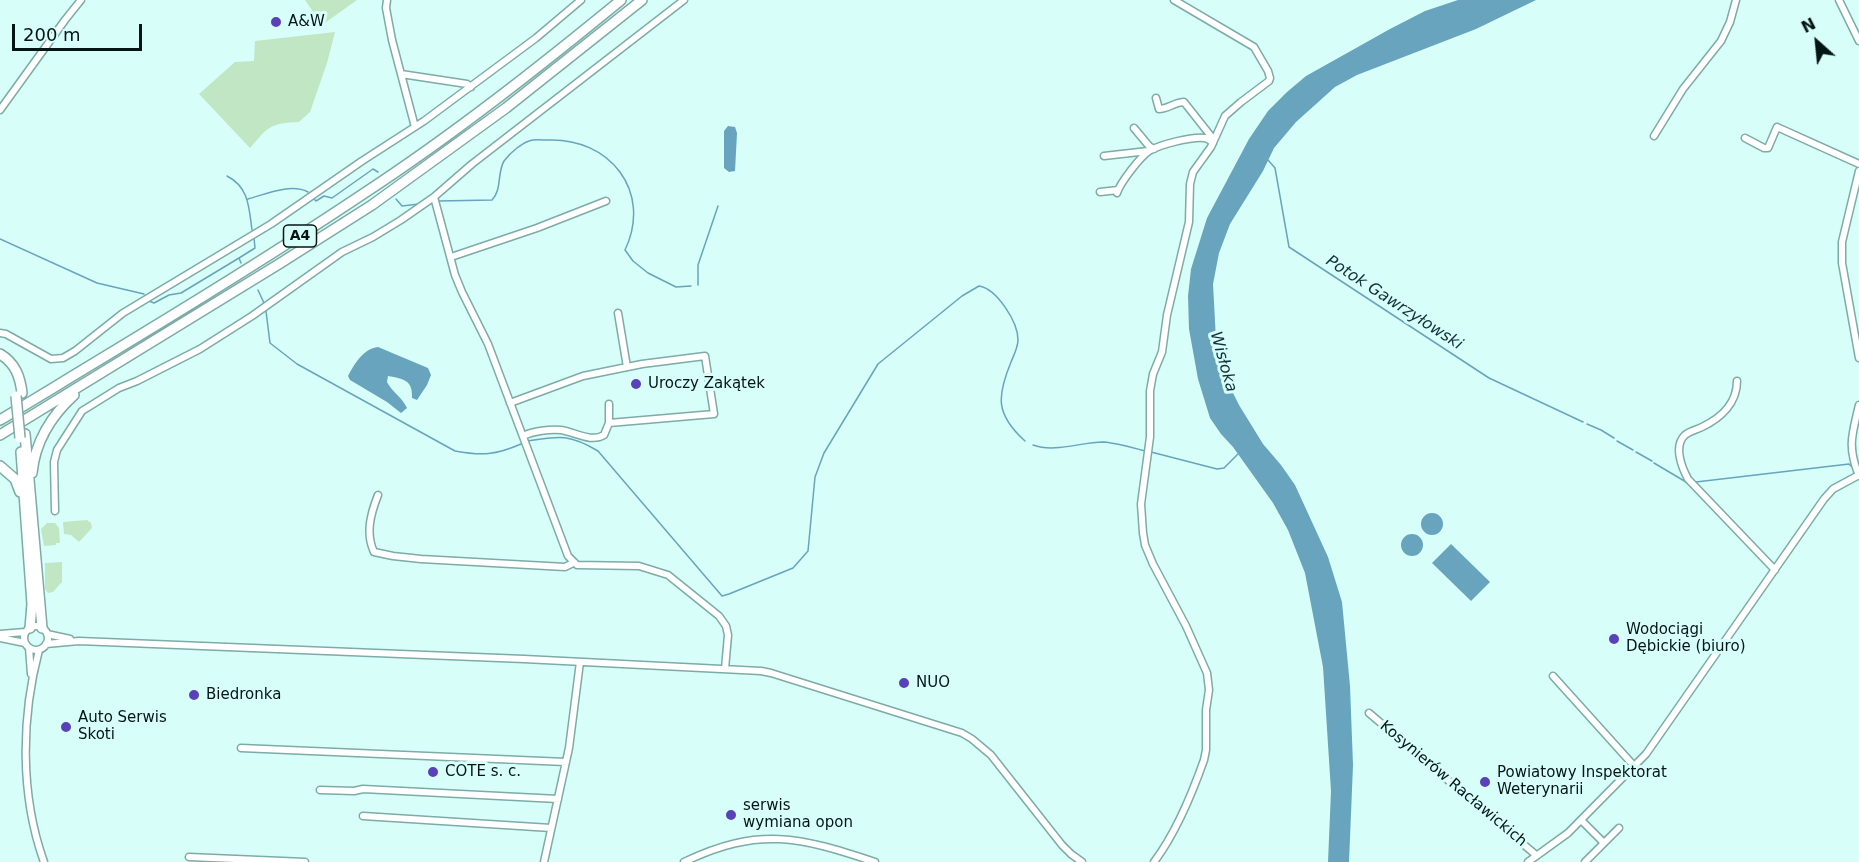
<!DOCTYPE html>
<meta charset="utf-8">
<style>
body{margin:0}
#map{position:relative;width:1859px;height:862px;overflow:hidden;background:#d7fef9;font-family:"DejaVu Sans",sans-serif}
canvas{display:block}
.north{position:absolute;left:1787px;top:12px;width:60px;height:60px;-webkit-text-stroke:4px #d7fef9;paint-order:stroke;rotate:333deg;font-size:16px;font-weight:700;line-height:24px;text-align:center;color:#041614}
.north::after{content:'';display:block;margin:auto;width:21px;height:27px;background:#041614;clip-path:polygon(50% 0,100% 100%,50% 72%,0 100%)}
.scale{position:absolute;left:12px;top:24px;width:130px;height:27px;box-sizing:border-box;border:3px solid #041614;border-top:0;padding-left:8px;font-size:18px;line-height:21px;white-space:nowrap;color:#041614;-webkit-text-stroke:4px #d7fef9;paint-order:stroke}
</style>
<div id="map">
<canvas width="1859" height="862"></canvas>
<div class="north">N</div>
<div class="scale">200 m</div>
</div>
<script>
const ctx = document.querySelector('canvas').getContext('2d');
ctx.lineJoin = 'round';
function paint(path, color) { ctx.fillStyle = color; ctx.fill(path, 'evenodd'); }
function trace(path, color, width, dash) { ctx.strokeStyle = color; ctx.lineWidth = width; ctx.lineCap = dash ? 'butt' : 'round'; ctx.setLineDash(dash || []); ctx.stroke(path); }
function write(font, color, halo, rows, align = 'center') {
  ctx.font = font + ' "DejaVu Sans",sans-serif'; ctx.lineWidth = 6; ctx.setLineDash([]); ctx.textBaseline = 'middle'; ctx.strokeStyle = halo; ctx.fillStyle = color; for (const [text, x, y, turn = 0] of rows) {
    ctx.save(); ctx.translate(x, y); ctx.rotate((+turn || 0) * Math.PI / 180); ctx.textAlign = isNaN(turn) ? turn : align; if (halo) ctx.strokeText(text, 0, 0); ctx.fillText(text, 0, 0); ctx.restore();
  }
}
const green = new Path2D(`
 M305 0H357L322 25Z
 M335 32 327 63 310 112 299 122C270 123 268 127 250 148L199 94 235 62 254 61 255 41Z
 M87 520 91 523 92 528 79 542 71 535 64 534 63 522Z
 M47 523H55L59 528 60 543H56V545L44 546 41 529Z
 M62 562V582L53 592 48 593 45 589V563Z`);
const water = new Path2D(`
 M1458 0H1536L1476 29 1357 75 1335 87 1296 122 1274 148 1263 171 1230 224 1219 253 1213 284 1216 340 1223 373 1239 405 1263 444 1281 465 1295 485 1328 557 1342 602 1350 686 1353 765 1349 862H1328L1331 791 1323 667 1305 573 1288 530 1273 503 1233 447 1221 434 1210 418 1198 379 1189 329 1188 296 1191 269 1207 218 1249 139 1268 111 1287 92 1306 76 1390 29 1425 11Z
 M728 126 735 127 737 133 735 171 729 172 724 168V131Z
 M378 347 428 368 431 375 427 385 417 400 412 398C413 380 404 379 388 376L387 382C392 392 402 397 407 408L401 413 387 402 350 380 348 376C355 363 363 349 378 347Z
 M1421 524a11 11 0 1 1 22 0a11 11 0 1 1-22 0Z
 M1401 545a11 11 0 1 1 22 0a11 11 0 1 1-22 0Z
 M1451 544 1490 582 1471 601 1432 563Z`);
const stream = new Path2D(`
 M1268 160 1275 168 1289 247 1489 378 1583 422
 M227 176C249 187 249 208 252 230
 M248 199C266 194 291 183 308 192
 M314 199 316 201 324 196 332 198 373 169 378 172
 M396 199 402 206 419 204
 M438 201 492 200C502 190 497 173 504 161 507 157 513 151 517 148 520 146 525 142 529 141 534 139 541 140 547 140 609 137 653 191 625 250L633 261 648 273 676 287 691 286
 M0 239 97 283 144 294
 M241 263 239 258 255 248 254 238
 M698 285V265L718 206
 M258 290 264 303
 M149 301 154 303 169 295 181 293 239 258
 M266 311 270 343 297 364 455 451C482 456 496 455 521 444
 M1587 424 1601 430 1614 438
 M528 441C560 436 569 434 598 451L722 596 729 594 793 568 808 551 815 477 824 453 878 364 962 296 979 286C997 289 1018 322 1018 340 1018 347 1014 355 1011 362 997 396 995 414 1025 441
 M1617 441 1633 450
 M1033 445C1055 453 1081 442 1103 442 1117 443 1131 447 1145 451
 M1151 452 1217 469 1224 468 1238 454
 M1636 452 1652 461
 M1654 463 1686 482
 M1696 482 1849 464 1851 466`);
const minor = new Path2D(`
 M387 0 386 8 392 40 415 127
 M1839 0 1859 41
 M401 74 467 84 471 87
 M1156 98 1159 109C1168 109 1175 102 1184 102L1214 140
 M0 110 65 20 81 0
 M1134 128 1149 146 1154 149
 M1654 136 1683 89 1721 41 1730 22 1736 0
 M1745 138 1764 148H1768L1777 127 1859 164
 M1104 156 1148 151
 M1859 171 1842 242V263L1859 358
 M1100 192 1118 190
 M1117 193C1120 183 1140 157 1149 151 1159 145 1192 136 1205 138 1209 139 1209 140 1213 143
 M434 197 455 275 462 292 488 344 568 556 577 565 639 566 668 575 719 616 726 626 728 635 725 669
 M451 257 537 228 606 201
 M618 313 627 367
 M0 333 6 334 51 359 63 358 75 351 123 313 271 224 362 161 424 121 536 38 581 0
 M1737 381C1737 403 1721 418 1702 427 1696 430 1690 431 1685 435 1673 446 1682 468 1688 479L1775 570
 M510 403 583 376 642 364 705 356 714 414 609 423 604 435C591 443 575 432 561 430 550 429 533 431 523 436
 M609 404V423
 M1859 405C1852 435 1847 446 1859 476
 M378 495C371 513 365 533 374 552L393 556 421 559 565 567 573 563
 M55 511 54 462 57 450 82 411 119 388 137 381 200 349 252 316 342 252 373 237 401 220 434 197 472 164 684 0
 M24 638a12 12 0 1 1 24 0a12 12 0 1 1-24 0Z
 M0 634 25 632
 M47 634 70 639
 M0 638 25 643
 M46 644 79 641 524 659 761 671 771 673 962 733 972 739 991 755 1062 845 1071 854 1082 862
 M29 648 31 674
 M39 650C21 718 20 795 44 862
 M1553 676 1635 767
 M1369 713 1536 855
 M241 748 566 762
 M320 790 354 791 363 789 558 799
 M363 816 551 828
 M1581 820 1603 842
 M189 857 305 862
 M544 862 569 748 580 662
 M684 862C759 826 800 837 875 862
 M1154 862C1176 833 1192 794 1204 760L1206 750V710L1209 690 1207 673 1186 626 1153 564 1145 545 1143 533 1141 504 1150 437V391L1153 374 1162 352 1167 315 1189 222 1190 184 1193 172 1211 147 1225 116 1241 102 1269 81 1270 78 1268 71 1254 47 1174 0
 M1528 862 1568 833 1646 754 1824 499 1833 489 1859 475
 M1585 862 1619 828`);
const highway = new Path2D(`
 M0 354C15 363 20 376 22 393
 M0 420C122 346 245 273 363 194 453 135 538 68 621 0
 M25 434 42 628
 M0 435 279 264 372 205 506 108 642 0
 M21 452 32 604 30 628
 M0 466 15 479 20 492
 M32 473C35 442 52 415 74 395`);
const highwayBridge = new Path2D(`
 M16 396 20 438`);
const markers = [
 [276,22,6,"#5841b9"],
 [636,384,6,"#5841b9"],
 [1614,639,6,"#5841b9"],
 [904,683,6,"#5841b9"],
 [194,695,6,"#5841b9"],
 [66,727,6,"#5841b9"],
 [433,772,6,"#5841b9"],
 [1485,782,6,"#5841b9"],
 [731,815,6,"#5841b9"]
];
const shields = [
 [300,236,33]
];
const shieldNames = [
 ["A4",300,236]
];
const poiNames = [
 ["A&W",288,22],
 ["Uroczy Zakątek",648,384],
 ["Wodociągi",1626,630],
 ["Dębickie (biuro)",1626,647],
 ["NUO",916,683],
 ["Biedronka",206,695],
 ["Auto Serwis",78,718],
 ["Skoti",78,735],
 ["COTE s. c.",445,772],
 ["Powiatowy Inspektorat",1497,773],
 ["Weterynarii",1497,790],
 ["serwis",743,806],
 ["wymiana opon",743,823]
];
const streetNames = [
 ["Kosynierów Racławickich",1453,784,40]
];
const waterNames = [
 ["Potok Gawrzyłowski",1394,303,33],
 ["Wisłoka",1223,362,74]
];
paint(green, '#c1e6c4');
paint(water, '#68a4bd');
trace(stream, '#68a4bd', 1.5);
trace(minor, '#7daba6', 9);
trace(highway, '#7daba6', 12);
trace(minor, '#fff', 6);
trace(highway, '#fff', 9);
trace(highwayBridge, '#7daba6', 12, []);
trace(highwayBridge, '#fff', 9);
for (const [x, y, r, color] of markers) { const dot = new Path2D(); dot.arc(x, y, r, 0, 2 * Math.PI); ctx.fillStyle = color; ctx.fill(dot); trace(dot, '#d7fef9', 2); }
for (const [x, y, w] of shields) { const box = new Path2D(); box.roundRect(x - w / 2, y - 11, w, 22, 4.5); ctx.fillStyle = '#d7fef9'; ctx.fill(box); trace(box, '#041614', 1.5); }
write('bold 14px', '#041614', null, shieldNames);
write('15px', '#041614', '#d7fef9', poiNames, 'left');
write('15px', '#041614', '#d7fef9', streetNames);
write('italic 16px', '#12303b', '#d7fef9', waterNames);
</script>
